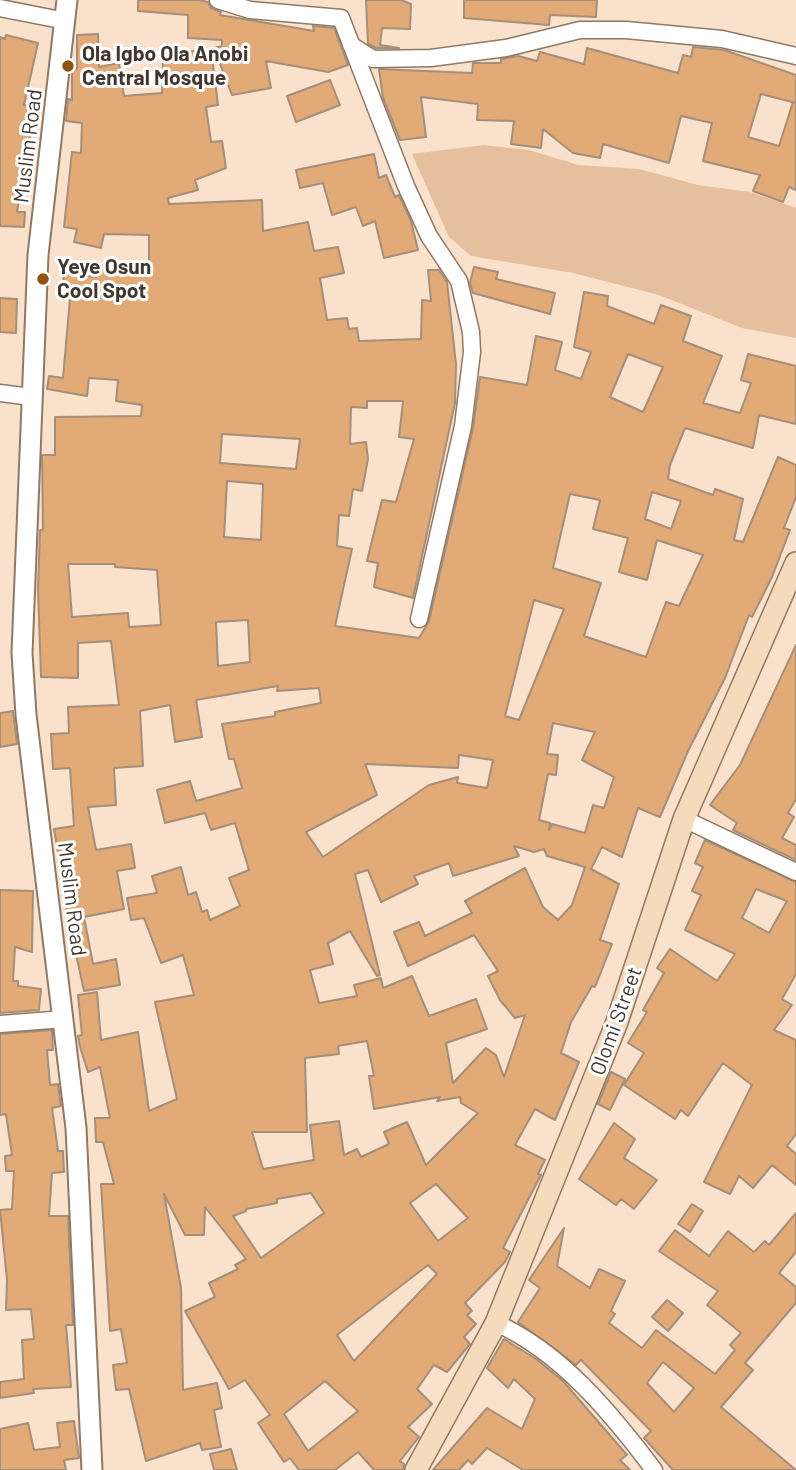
<!DOCTYPE html>
<style>
body{margin:0}
canvas{display:block;background:#fae1cb}
</style>
<canvas width="796" height="1470"></canvas>
<script>
const ctx = document.querySelector('canvas').getContext('2d');
ctx.lineJoin = 'round';
function paint(path, color) { ctx.fillStyle = color; ctx.fill(path, 'evenodd'); }
function trace(path, color, width, dash) { ctx.strokeStyle = color; ctx.lineWidth = width; ctx.lineCap = dash ? 'butt' : 'round'; ctx.setLineDash(dash || []); ctx.stroke(path); }
function write(font, color, halo, rows, align = 'center') {
  ctx.font = font + ' Barlow,sans-serif'; ctx.lineWidth = 6; ctx.setLineDash([]); ctx.textBaseline = 'middle'; ctx.strokeStyle = halo; ctx.fillStyle = color; for (const [text, x, y, turn = 0] of rows) {
    ctx.save(); ctx.translate(x, y); ctx.rotate((+turn || 0) * Math.PI / 180); ctx.textAlign = isNaN(turn) ? turn : align; if (halo) ctx.strokeText(text, 0, 0); ctx.fillText(text, 0, 0); ctx.restore();
  }
}
const green = new Path2D(`
 M484 145 529 150 578 165 639 169 698 185 750 192 796 208V338L742 328 659 295 573 273 471 256 449 237 412 154Z`);
const building = new Path2D(`
 M138 0H199L208 2 211 8 221 12 220 15 314 31 313 26 334 28 348 65 328 72 266 61 271 88 232 95 214 48 222 46V40L188 38V15L138 11Z
 M366 0H401L411 4 410 29 382 28 380 45 399 48H376L368 44Z
 M464 0H597L596 17 550 15 549 25 464 18Z
 M98 34 99 67 119 63 124 96 162 93 163 56 211 48 218 105 206 107 211 142 222 141 226 168 195 180 198 190 168 198 169 204 262 200 263 231 308 222 314 251 338 247 344 273 320 278 327 320 347 318 349 329 357 328 359 341 421 339 422 300 431 301 428 270H439L447 282 456 364 455 403 413 598 374 587 378 563 367 561 382 500 396 502 414 439 399 437 403 401H367V408L351 407 350 444 366 442 368 459 362 491 353 489 349 516 339 515 337 546 352 549 335 626 419 638 429 621 473 428 480 377 527 385 536 336 562 342 555 370 581 379 591 352 574 347 584 292 608 296 607 306 654 324 661 305 691 316 683 341 722 356 703 403 740 413 751 383 741 380 748 354 796 366V424L759 415 753 448 685 428 670 465 668 479 713 495 715 489 743 499 734 540 743 542 778 457 796 465V497L784 528 790 530 772 577 752 617 749 615 725 678 688 751 660 817 638 808 622 857 602 847 591 869 619 884 600 940 612 944 595 987 592 986 571 1022 561 1053 579 1062 555 1120 535 1109 515 1145 545 1160 538 1174 541 1175 503 1248 510 1252 505 1262 465 1303 472 1311 467 1315 476 1324 464 1337 470 1344 447 1372 434 1365 417 1389 432 1404 408 1427 419 1437 400 1461 404 1464 403 1470H374L358 1452 335 1470H299L290 1458 284 1462 258 1423 270 1415 245 1380 229 1389 185 1311 215 1297 209 1283 238 1269 235 1265 246 1259 205 1207 204 1235H185L164 1194 181 1288 183 1390 217 1383 222 1408 214 1410 221 1447 202 1450 200 1443 146 1461 129 1389 116 1390 113 1365 127 1363 121 1329 110 1331 101 1184H114L103 1142H96L95 1118H110L100 1067 88 1072 80 1047 78 1036 82 1035 78 995 97 992 101 1040 138 1032 149 1111 177 1099 155 1002 194 995 183 955 161 963 144 918 131 920 127 898 157 893 152 876 181 867 188 895 196 892 202 912 207 910 210 920 240 906 229 878 249 870 235 823 211 830 205 813 165 823 157 790 190 781 196 801 242 788 234 759H229L222 724 275 716V712L321 703 319 688 277 691 278 686 196 700 202 737 175 742 170 705 140 711 143 766 114 768 116 805 88 807 96 850 131 844 135 868 117 871 124 909 84 917 93 964 116 959 120 985 84 991 63 894 65 893 54 829 74 826 70 768 53 769 51 734 69 733 68 707 119 705 111 641 78 643V678L41 677 38 589 40 530H43L42 455H55V417L141 416 142 405 116 401 118 380 89 378 87 396 47 389 49 376 63 378 70 298 62 297 64 273 96 277 98 265 149 268V235L104 234 101 248 74 242 77 229 64 227 72 152 81 153 82 123 66 121 68 99 72 100V69H77V35ZM628 354 663 367 643 412 610 397ZM222 434 300 439 296 469 220 463ZM227 481 263 484 261 540 224 537ZM652 492 681 501 671 529 645 519ZM570 494 600 500 593 529 628 538 619 572 647 580 657 540 703 555 679 606 666 602 646 657 584 636 601 583 553 568ZM68 564H115V567L157 570 161 625 129 627 128 613 72 617ZM534 600 564 609 519 720 505 716ZM248 620 250 662 218 666 216 622ZM553 723 595 732 582 760 614 777 604 808 593 805 585 833 552 824 549 830 550 823 539 820 548 774 556 775 558 755 547 754ZM459 755 493 760 487 788 457 783 458 777 429 785 323 857 306 832 377 795 365 764 458 768ZM514 846 534 852 544 849 547 856 585 867 572 905 558 920 543 907 525 868 465 901 472 913 425 936 419 922 394 932 408 966 474 935 498 971 488 976 500 1000 515 1018 525 1015 504 1077 496 1055 486 1048 453 1083 446 1043 487 1029 476 999 429 1016 412 976 383 988 381 978 354 985 357 996 319 1003 310 970 333 964 328 943 350 931 377 976 380 975 355 874 368 870 381 902 418 884 414 876 449 863 453 876 519 856ZM367 1041 374 1076H369L374 1109 440 1097 437 1101 460 1097 461 1103 478 1113 426 1165 407 1122 384 1132 389 1144 361 1157 357 1149 344 1155 339 1121 310 1125 314 1160 263 1169 252 1132H307L305 1058 339 1054 338 1046ZM436 1184 468 1218 438 1241 410 1203ZM311 1193 324 1213 261 1258 233 1216 246 1211V1209L277 1203V1199ZM428 1265 437 1274 354 1361 337 1335ZM325 1381 358 1411 308 1451 284 1414Z
 M6 35 38 43 24 105 35 107 17 212H25L24 227 0 226V37L5 39Z
 M693 47 724 50 796 75V190L789 187 783 202 753 191 760 175 703 161 712 123 681 116 669 163 603 144 600 158 573 153 543 129 541 148 511 144 514 121 477 120 478 104 421 97 426 137 400 140 383 98 379 69 472 73 473 63H501V59L518 56 537 61 540 52 584 64 587 48 678 73 683 55 691 57ZM761 94 796 103 793 102 779 146 748 137Z
 M330 80 340 105 296 122 287 96Z
 M374 154 379 178 386 175 395 197 399 195 411 221 418 250 384 258 375 221 363 226 356 207 332 215 323 183 300 188 296 170Z
 M474 267 498 272 496 279 555 293 550 314 473 293 470 283Z
 M0 298 17 299 16 333 0 332Z
 M796 645V799L788 813 794 817 782 838 796 845V860L733 830 737 823 710 805 740 765Z
 M13 711 17 744 0 747V713Z
 M705 840 796 882V974L782 999 792 1005 774 1030 796 1040V1134L787 1146 796 1154V1185L772 1165 753 1188 739 1176 730 1194 704 1182 752 1085 723 1063 688 1116 681 1110 675 1119 624 1085 644 1053 628 1043 647 1012 643 1010 664 973 657 968 670 949 717 981 735 954 685 930 701 895 692 891 703 867 695 863ZM756 889 787 901 769 933 742 918Z
 M0 890 33 891 32 952 15 947 13 981H18V986L41 989 39 1010 0 1013Z
 M52 1030 53 1050H47L50 1085 58 1084 61 1106 52 1108 58 1151H63L64 1172 52 1173 49 1216H68L73 1325H66L71 1387 33 1389 34 1393 0 1398V1382L24 1379 22 1340 34 1339 31 1309 6 1310 7 1280 0 1210 12 1209 14 1171H6L5 1156 12 1155 6 1114 0 1115V1034Z
 M611 1072 625 1079 610 1110 598 1104Z
 M614 1123 635 1139 624 1158 657 1180 634 1209 621 1199 616 1205 579 1179Z
 M692 1204 703 1211 690 1232 678 1224Z
 M796 1213V1252L779 1273 796 1287V1303L745 1363 753 1370 721 1407 796 1470H673L644 1438 651 1431 581 1360 576 1365 518 1322 540 1288 529 1280 564 1228 557 1266 590 1288 599 1269 625 1281 611 1311 615 1314 609 1323 642 1348 656 1330 715 1374 735 1350 730 1345 741 1333 707 1305 718 1291 659 1251 675 1230 709 1256 728 1231 754 1252 765 1241 769 1245ZM663 1362 694 1388 674 1412 647 1383Z
 M667 1300 683 1313 668 1331 652 1317Z
 M504 1339 536 1359 563 1381 627 1455 620 1460 630 1470H523L487 1448 472 1464 468 1460 459 1470H433L487 1408 522 1429 535 1399 514 1379 508 1388 487 1368Z
 M74 1421 79 1458 64 1460 66 1470H0V1429L28 1423 34 1450 60 1447 57 1423Z
 M231 1449 237 1470H214L210 1454Z`);
const minor = new Path2D(`
 M218 0 250 10 341 18 406 186 429 236 459 281 471 332 472 352 463 426 419 619
 M0 8 66 21
 M351 45 373 59 431 58 506 48 580 30H626L722 39 796 56
 M0 393 31 397
 M684 819 796 872
 M0 1024 64 1019
 M496 1323C561 1352 612 1414 654 1470`);
const tertiary = new Path2D(`
 M67 0 38 255 22 653 26 715 76 1128 92 1470`);
const secondary = new Path2D(`
 M416 1470 496 1323 617 1022 684 819 796 563`);
const markers = [
 [68,66,7,"#8e5410"],
 [43,279,7,"#8e5410"]
];
const poiNames = [
 ["Ola Igbo Ola Anobi",82,54],
 ["Central Mosque",82,78],
 ["Yeye Osun",57,267],
 ["Cool Spot",57,291]
];
const streetNames = [
 ["Muslim Road",28,146,-83],
 ["Muslim Road",72,899,83],
 ["Olomi Street",616,1021,-70]
];
paint(green, '#e5bf9e');
paint(building, '#e2aa77');
trace(building, '#a58e7a', 2);
trace(minor, '#8f7965', 19);
trace(tertiary, '#8f7965', 23);
trace(secondary, '#8f7965', 24);
trace(minor, '#fff', 16);
trace(tertiary, '#fff', 19);
trace(secondary, '#f5dabb', 21);
for (const [x, y, r, color] of markers) { const dot = new Path2D(); dot.arc(x, y, r, 0, 2 * Math.PI); ctx.fillStyle = color; ctx.fill(dot); trace(dot, '#fff', 2.5); }
write('bold 21px', '#423830', '#fff', poiNames, 'left');
write('21px', '#423830', '#fff', streetNames);
</script>
